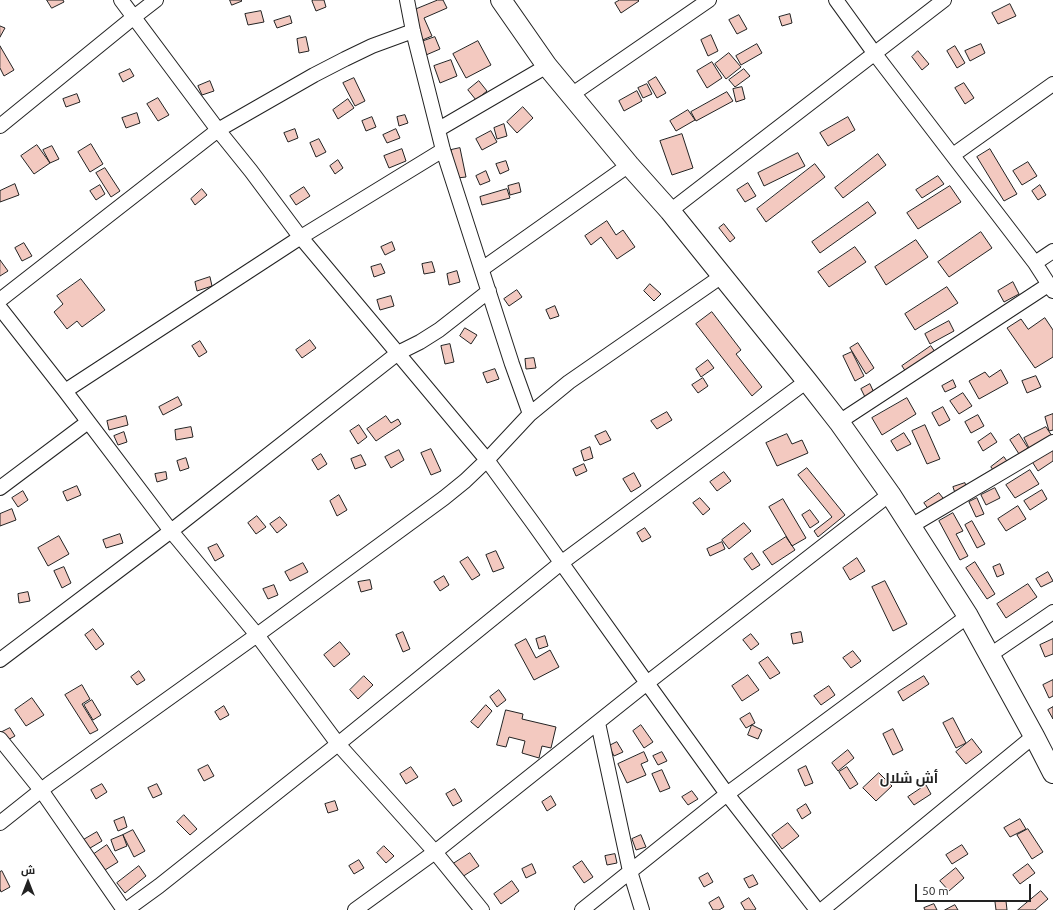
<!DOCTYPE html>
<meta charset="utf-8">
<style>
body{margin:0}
#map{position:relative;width:1053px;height:910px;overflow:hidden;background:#fff;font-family:Ubuntu,Cairo,sans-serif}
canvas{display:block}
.north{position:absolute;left:8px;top:862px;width:40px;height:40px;-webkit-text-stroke:3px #fff;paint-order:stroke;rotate:0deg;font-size:11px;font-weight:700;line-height:16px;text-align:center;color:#222}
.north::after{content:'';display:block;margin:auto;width:14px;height:18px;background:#222;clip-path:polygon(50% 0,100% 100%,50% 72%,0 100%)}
.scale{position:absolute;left:915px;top:884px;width:116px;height:18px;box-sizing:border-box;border:2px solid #222;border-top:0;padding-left:5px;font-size:12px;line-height:14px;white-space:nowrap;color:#222;-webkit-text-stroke:3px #fff;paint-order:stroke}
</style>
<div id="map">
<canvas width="1053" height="910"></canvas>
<div class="north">ش</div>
<div class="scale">50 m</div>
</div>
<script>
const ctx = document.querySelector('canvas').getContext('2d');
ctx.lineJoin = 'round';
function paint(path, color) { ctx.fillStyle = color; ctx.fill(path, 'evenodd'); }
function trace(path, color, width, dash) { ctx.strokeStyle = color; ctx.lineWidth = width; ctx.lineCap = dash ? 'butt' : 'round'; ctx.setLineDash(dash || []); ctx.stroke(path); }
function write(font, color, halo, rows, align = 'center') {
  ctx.font = font + ' Ubuntu,Cairo,sans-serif'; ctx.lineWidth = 3; ctx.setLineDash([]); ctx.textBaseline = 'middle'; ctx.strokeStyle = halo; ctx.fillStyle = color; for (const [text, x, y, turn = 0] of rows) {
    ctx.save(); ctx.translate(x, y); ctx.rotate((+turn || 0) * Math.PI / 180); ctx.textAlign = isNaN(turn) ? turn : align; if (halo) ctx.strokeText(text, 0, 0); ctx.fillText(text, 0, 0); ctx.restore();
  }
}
const building = new Path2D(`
 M47 0H63L64 2 52 8Z
 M230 0H241L242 1 232 5Z
 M314 0H324L326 7 316 11 312 1Z
 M438 0H443L447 8 424 18 432 36 420 41 407 13Z
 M620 0H638L639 1 621 13 615 3Z
 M1010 4 1016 16 998 24 992 13Z
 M261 11 264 22 248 25 245 14Z
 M790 14 792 23 782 26 779 17Z
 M739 15 747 29 737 34 729 20Z
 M290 16 292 23 277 28 274 21Z
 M0 26 5 28 0 37Z
 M711 35 718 51 708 56 701 40Z
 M306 37 309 51 299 53 297 39Z
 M435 37 440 49 426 55 421 42Z
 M478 41 491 65 466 78 453 54Z
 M757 44 762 53 741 65 736 56Z
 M981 44 985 53 970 61 965 51Z
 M0 46 14 70 4 76 0 68Z
 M955 46 965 63 957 68 947 51Z
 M918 51 929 64 922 70 912 57Z
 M729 53 741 67 726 79 715 64Z
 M451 60 457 76 440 83 434 66Z
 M712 62 722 78 707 88 697 71Z
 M130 69 134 76 123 82 119 74Z
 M744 69 750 76 735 87 729 80Z
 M656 77 666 93 657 98 648 82Z
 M354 78 365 101 355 106 343 83Z
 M210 81 214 91 202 95 198 86Z
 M479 81 487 91 476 100 468 90Z
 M964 83 974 98 965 104 955 88Z
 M647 84 652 94 643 98 638 88Z
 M742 87 745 99 736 102 733 89Z
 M637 91 642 101 624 111 619 101Z
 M727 92 733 101 696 121 691 112Z
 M77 94 80 102 66 107 63 99Z
 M158 98 169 115 158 121 147 104Z
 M348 99 354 108 338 119 333 110Z
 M523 107 533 118 517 133 507 122Z
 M688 110 695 120 676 131 670 121Z
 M137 113 140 123 126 128 122 118Z
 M405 115 408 123 399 126 397 117Z
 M372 117 376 127 366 131 362 121Z
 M848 117 855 130 828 146 820 133Z
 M504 124 507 136 497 139 494 128Z
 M295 129 298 138 288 142 284 133Z
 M396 129 400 138 387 143 383 135Z
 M491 131 497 142 482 150 476 139Z
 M682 134 693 168 672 175 660 141Z
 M319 139 326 152 316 157 310 143Z
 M91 144 103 164 90 172 78 152Z
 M37 145 50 163 34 174 21 156Z
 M52 146 59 159 50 163 43 150Z
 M460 148 466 177 457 178 451 150Z
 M402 149 406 161 389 168 384 156Z
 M990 149 1017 194 1004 201 977 157Z
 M798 153 805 166 764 186 758 173Z
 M878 154 886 165 843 198 835 188Z
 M338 160 343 168 335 174 330 166Z
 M506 161 509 170 500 174 496 164Z
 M1028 162 1037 176 1022 185 1013 171Z
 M815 164 825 177 766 222 757 209Z
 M105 168 120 191 111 197 96 173Z
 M486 171 490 181 480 185 476 176Z
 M938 176 944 184 922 198 916 190Z
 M519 183 521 192 510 195 508 186Z
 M748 183 756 196 745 202 737 190Z
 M15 184 19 195 0 202V191Z
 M100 185 105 194 96 200 90 191Z
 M1040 185 1046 195 1038 200 1032 191Z
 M950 186 961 202 918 229 907 213Z
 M304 187 310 196 296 205 290 196Z
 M202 189 207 195 195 205 191 199Z
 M507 189 510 198 482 205 480 197Z
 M868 202 876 213 820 253 812 242Z
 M607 221 616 235 623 230 635 247 617 259 601 237 591 245 585 236Z
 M724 224 735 238 730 242 719 228Z
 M981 232 992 248 949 277 938 262Z
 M916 240 928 257 886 285 875 267Z
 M392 242 395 250 385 255 381 247Z
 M24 243 32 256 22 261 15 248Z
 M855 247 866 262 829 287 818 272Z
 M0 260 8 271 0 276Z
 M432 262 435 272 424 274 422 264Z
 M381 264 385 273 374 277 371 267Z
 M457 271 460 282 449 285 447 274Z
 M210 277 212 286 197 291 195 282Z
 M81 279 105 310 82 327 77 321 67 329 54 312 63 304 57 296Z
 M1013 282 1019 294 1004 302 998 291Z
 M650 284 661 294 654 301 644 291Z
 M947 287 958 303 915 330 905 314Z
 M517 290 522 297 509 306 504 299Z
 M391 296 394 306 380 310 377 300Z
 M555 306 559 316 550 319 546 310Z
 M712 312 741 350 736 354 762 387 752 396 696 324Z
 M1045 318 1053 330V357L1035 368 1007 328 1021 319 1028 329Z
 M949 321 954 331 930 344 925 334Z
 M465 328 477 335 471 344 460 336Z
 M310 340 316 348 302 358 296 350Z
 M200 341 207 352 199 357 192 346Z
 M858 343 874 368 866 374 850 348Z
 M450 344 454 362 445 364 441 346Z
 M931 346 937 355 908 375 902 366Z
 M852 352 864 376 855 381 843 356Z
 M534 358 536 368 526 369 525 359Z
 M708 360 714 368 701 377 696 369Z
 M495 369 499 379 487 383 483 373Z
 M1001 370 1008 383 979 399 969 381 985 372 989 377Z
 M1036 376 1041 387 1027 393 1022 381Z
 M703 378 708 386 698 393 692 385Z
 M953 380 956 387 945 392 942 386Z
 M870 384 876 397 867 401 861 389Z
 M963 393 972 406 959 414 950 401Z
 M178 397 182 405 163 415 159 407Z
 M907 398 916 414 882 435 872 418Z
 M943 407 950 420 939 426 932 413Z
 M667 412 672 420 657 429 651 421Z
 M1053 414V430L1049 431 1045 417Z
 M978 415 984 426 971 433 965 422Z
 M126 416 128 425 109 430 107 421Z
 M386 416 391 423 398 419 401 424 376 441 367 429Z
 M359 425 367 437 358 444 350 431Z
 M925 425 940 459 927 464 912 431Z
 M191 427 193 437 176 440 175 430Z
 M1046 427 1052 436 1029 448 1024 438Z
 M606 431 611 440 600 445 595 436Z
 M124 432 127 442 118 445 114 436Z
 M904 433 911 444 897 451 891 441Z
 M991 433 997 442 983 451 978 442Z
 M787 434 792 444 802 440 808 453 777 466 766 443Z
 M1019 434 1028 448 1019 454 1010 440Z
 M1053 446V461L1038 471 1031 460Z
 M590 447 593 458 584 461 581 451Z
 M431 449 441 471 431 475 421 453Z
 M399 450 404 460 391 468 385 457Z
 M321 454 327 464 318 470 312 460Z
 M361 455 366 465 355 469 351 459Z
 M1004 457 1009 464 996 474 991 467Z
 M186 458 189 468 180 471 177 461Z
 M584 464 587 471 576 476 573 469Z
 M807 468 845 515 818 537 814 531 832 517 798 475Z
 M1030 470 1039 484 1015 498 1006 485Z
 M166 472 167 479 157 482 155 474Z
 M724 472 731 481 717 491 710 482Z
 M634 473 641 486 631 492 623 479Z
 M965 483 967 490 955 493 953 487Z
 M77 486 81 495 67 501 63 492Z
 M995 488 1000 498 986 505 981 495Z
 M1042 490 1047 499 1030 510 1024 501Z
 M23 491 28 500 18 507 12 498Z
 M939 493 947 503 932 514 924 503Z
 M339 495 347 510 337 516 330 501Z
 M700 498 710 509 703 515 693 503Z
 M977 498 984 514 976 517 969 502Z
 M783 499 806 538 792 546 769 507Z
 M1018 506 1026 519 1006 531 998 519Z
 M12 509 16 520 0 526V514Z
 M810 510 819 522 810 528 802 515Z
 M953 513 963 531 956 534 968 556 960 560 939 521Z
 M257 516 266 527 256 534 248 523Z
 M280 517 287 525 277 533 270 524Z
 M972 521 985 544 977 548 965 525Z
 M744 523 751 531 729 549 722 540Z
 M645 528 651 537 642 542 637 533Z
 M120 534 123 543 106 548 103 540Z
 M59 536 69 554 48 566 38 548Z
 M786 537 795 550 772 565 763 552Z
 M722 542 725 549 710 556 707 549Z
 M217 544 224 556 215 561 208 548Z
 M496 551 504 568 493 572 486 555Z
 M752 553 760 565 752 570 744 559Z
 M468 557 480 575 472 580 460 562Z
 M857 558 865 571 850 580 843 568Z
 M975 562 995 594 987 599 966 568Z
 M303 563 308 572 290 581 285 572Z
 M1000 564 1004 574 997 577 993 567Z
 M64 567 71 583 62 588 54 571Z
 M1048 572 1053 581 1041 587 1036 579Z
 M444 576 449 585 440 591 434 582Z
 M370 580 372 589 361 592 358 582Z
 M885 581 907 624 893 631 872 587Z
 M1028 584 1037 597 1006 618 997 604Z
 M274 585 278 595 268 599 263 589Z
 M28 592 30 601 19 603 18 594Z
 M93 629 104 644 96 650 85 635Z
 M403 632 410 649 403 652 396 635Z
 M801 632 803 642 793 644 791 634Z
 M751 634 759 644 751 650 743 640Z
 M545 636 548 646 539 649 536 639Z
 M526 639 536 658 550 650 559 667 534 680 515 645Z
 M1053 639V654L1045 657 1040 645Z
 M340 642 350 654 334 667 324 655Z
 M853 651 861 661 851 668 843 658Z
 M768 657 780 673 770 679 759 663Z
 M139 671 145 680 137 685 131 677Z
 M748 675 759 690 742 701 732 686Z
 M364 676 373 685 358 699 350 690Z
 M924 676 929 684 903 701 898 692Z
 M1053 680V696L1049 698 1043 685Z
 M82 685 90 699 82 704 98 730 90 734 65 695Z
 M829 686 835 695 821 705 814 696Z
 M499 690 506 700 497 707 490 697Z
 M32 698 44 715 26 726 15 710Z
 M92 700 101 715 93 720 84 705Z
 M486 705 492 711 478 728 471 722Z
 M224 706 229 715 220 720 215 712Z
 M1053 707V719L1048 710Z
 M506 710 523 714 522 719 556 727 551 748 542 746 539 758 522 753 525 741 509 737 506 747 497 745Z
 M750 713 755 723 746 728 740 719Z
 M953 718 966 743 956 748 943 723Z
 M641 725 653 742 644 748 633 731Z
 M752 725 762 730 758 739 748 735Z
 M10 728 15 736 4 742 0 733Z
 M893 729 903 750 893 755 883 734Z
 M972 739 982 752 966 764 956 752Z
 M617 742 623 752 614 756 609 746Z
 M848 750 854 758 838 771 832 763Z
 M644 752 648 761 641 764 646 775 627 783 618 764Z
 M662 752 667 761 658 765 653 756Z
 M208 765 214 776 204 781 198 770Z
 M806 766 813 783 805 786 798 770Z
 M411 767 418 777 406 784 400 774Z
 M847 767 858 784 850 789 839 772Z
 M662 770 670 788 660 792 652 774Z
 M879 773 892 786 876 801 863 788Z
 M102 784 107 792 96 799 91 790Z
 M157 784 162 794 153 798 148 788Z
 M926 785 931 794 914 805 908 797Z
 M455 789 462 801 453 806 446 794Z
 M692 791 698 799 688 805 682 797Z
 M551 796 556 805 547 811 542 802Z
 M335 801 338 810 328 813 325 804Z
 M806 804 811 813 802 819 797 810Z
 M184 815 197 829 190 835 177 822Z
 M124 817 127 827 118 831 114 821Z
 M1020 819 1026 829 1010 837 1004 828Z
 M788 823 799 836 782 849 772 835Z
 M1028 829 1043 852 1032 859 1017 835Z
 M133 830 145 851 134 857 123 835Z
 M97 832 102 841 85 851 80 842Z
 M123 835 127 846 115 851 111 840Z
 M641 835 646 847 636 850 632 839Z
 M107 845 118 862 105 870 94 854Z
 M962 845 968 854 952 864 946 855Z
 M384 846 394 856 386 863 377 853Z
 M470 853 479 866 462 877 453 864Z
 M615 854 617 863 607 865 605 856Z
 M359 860 364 868 354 874 349 866Z
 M582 861 593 877 584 883 573 867Z
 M532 864 536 873 526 878 522 869Z
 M1028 864 1035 873 1020 884 1013 875Z
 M139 866 146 876 125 893 117 883Z
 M956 868 964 878 949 891 940 881Z
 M2 871 10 887 1 892 0 889V872Z
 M708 873 713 882 704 887 699 878Z
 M753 875 758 884 749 888 744 879Z
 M512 881 519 891 501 904 494 894Z
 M1041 891 1048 899 1035 910H1018Z
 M719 897 724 907 719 910H713L709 903Z
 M749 898 756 909 754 910H745L741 903Z
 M1006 901 1007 910H996L995 902Z
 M934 904 937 910H925L924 908Z
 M955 905 958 910H945Z`);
const minor = new Path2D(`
 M121 0 218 130 251 171 298 234 487 460 533 523 647 683 727 794 817 910
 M407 0 413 31 443 150 512 364 530 414
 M836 0 875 54 1035 263 1053 291
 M571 95 709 0
 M0 126 134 17 156 0
 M439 129 547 66
 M953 155 1053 84
 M670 211 944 0
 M1035 263 1053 251
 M482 269 629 165
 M0 300 218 130 314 75 345 59 372 46 413 31
 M0 308 65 391 171 531 257 635 338 744 435 852 482 910
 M65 391 301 237 443 150
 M839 422 1048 285
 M0 488 88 422
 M911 526 1053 442
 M990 655 1053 612
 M0 660 171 531 398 353 420 342 439 330 489 291
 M598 723 630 871 642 910
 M0 739 41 790 124 910
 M0 823 49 784 257 635 444 498 465 481 487 460 530 414 569 382 722 276
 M126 910 159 886 338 744 561 563 807 381
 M355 910 435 852 647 683 890 494
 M582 910 727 794 968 616
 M822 910 1034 736`);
const secondary = new Path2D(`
 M501 0 547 66 629 165 670 211 807 381 839 422 890 494 968 616 1034 736 1053 773`);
const quarterNames = [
 ["أش شلال",909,778]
];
paint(building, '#f3c9c0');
trace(building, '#222', 1);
trace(minor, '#222', 16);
trace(secondary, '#222', 22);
trace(minor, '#fff', 14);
trace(secondary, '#fff', 20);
write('bold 14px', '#222', '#fff', quarterNames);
</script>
